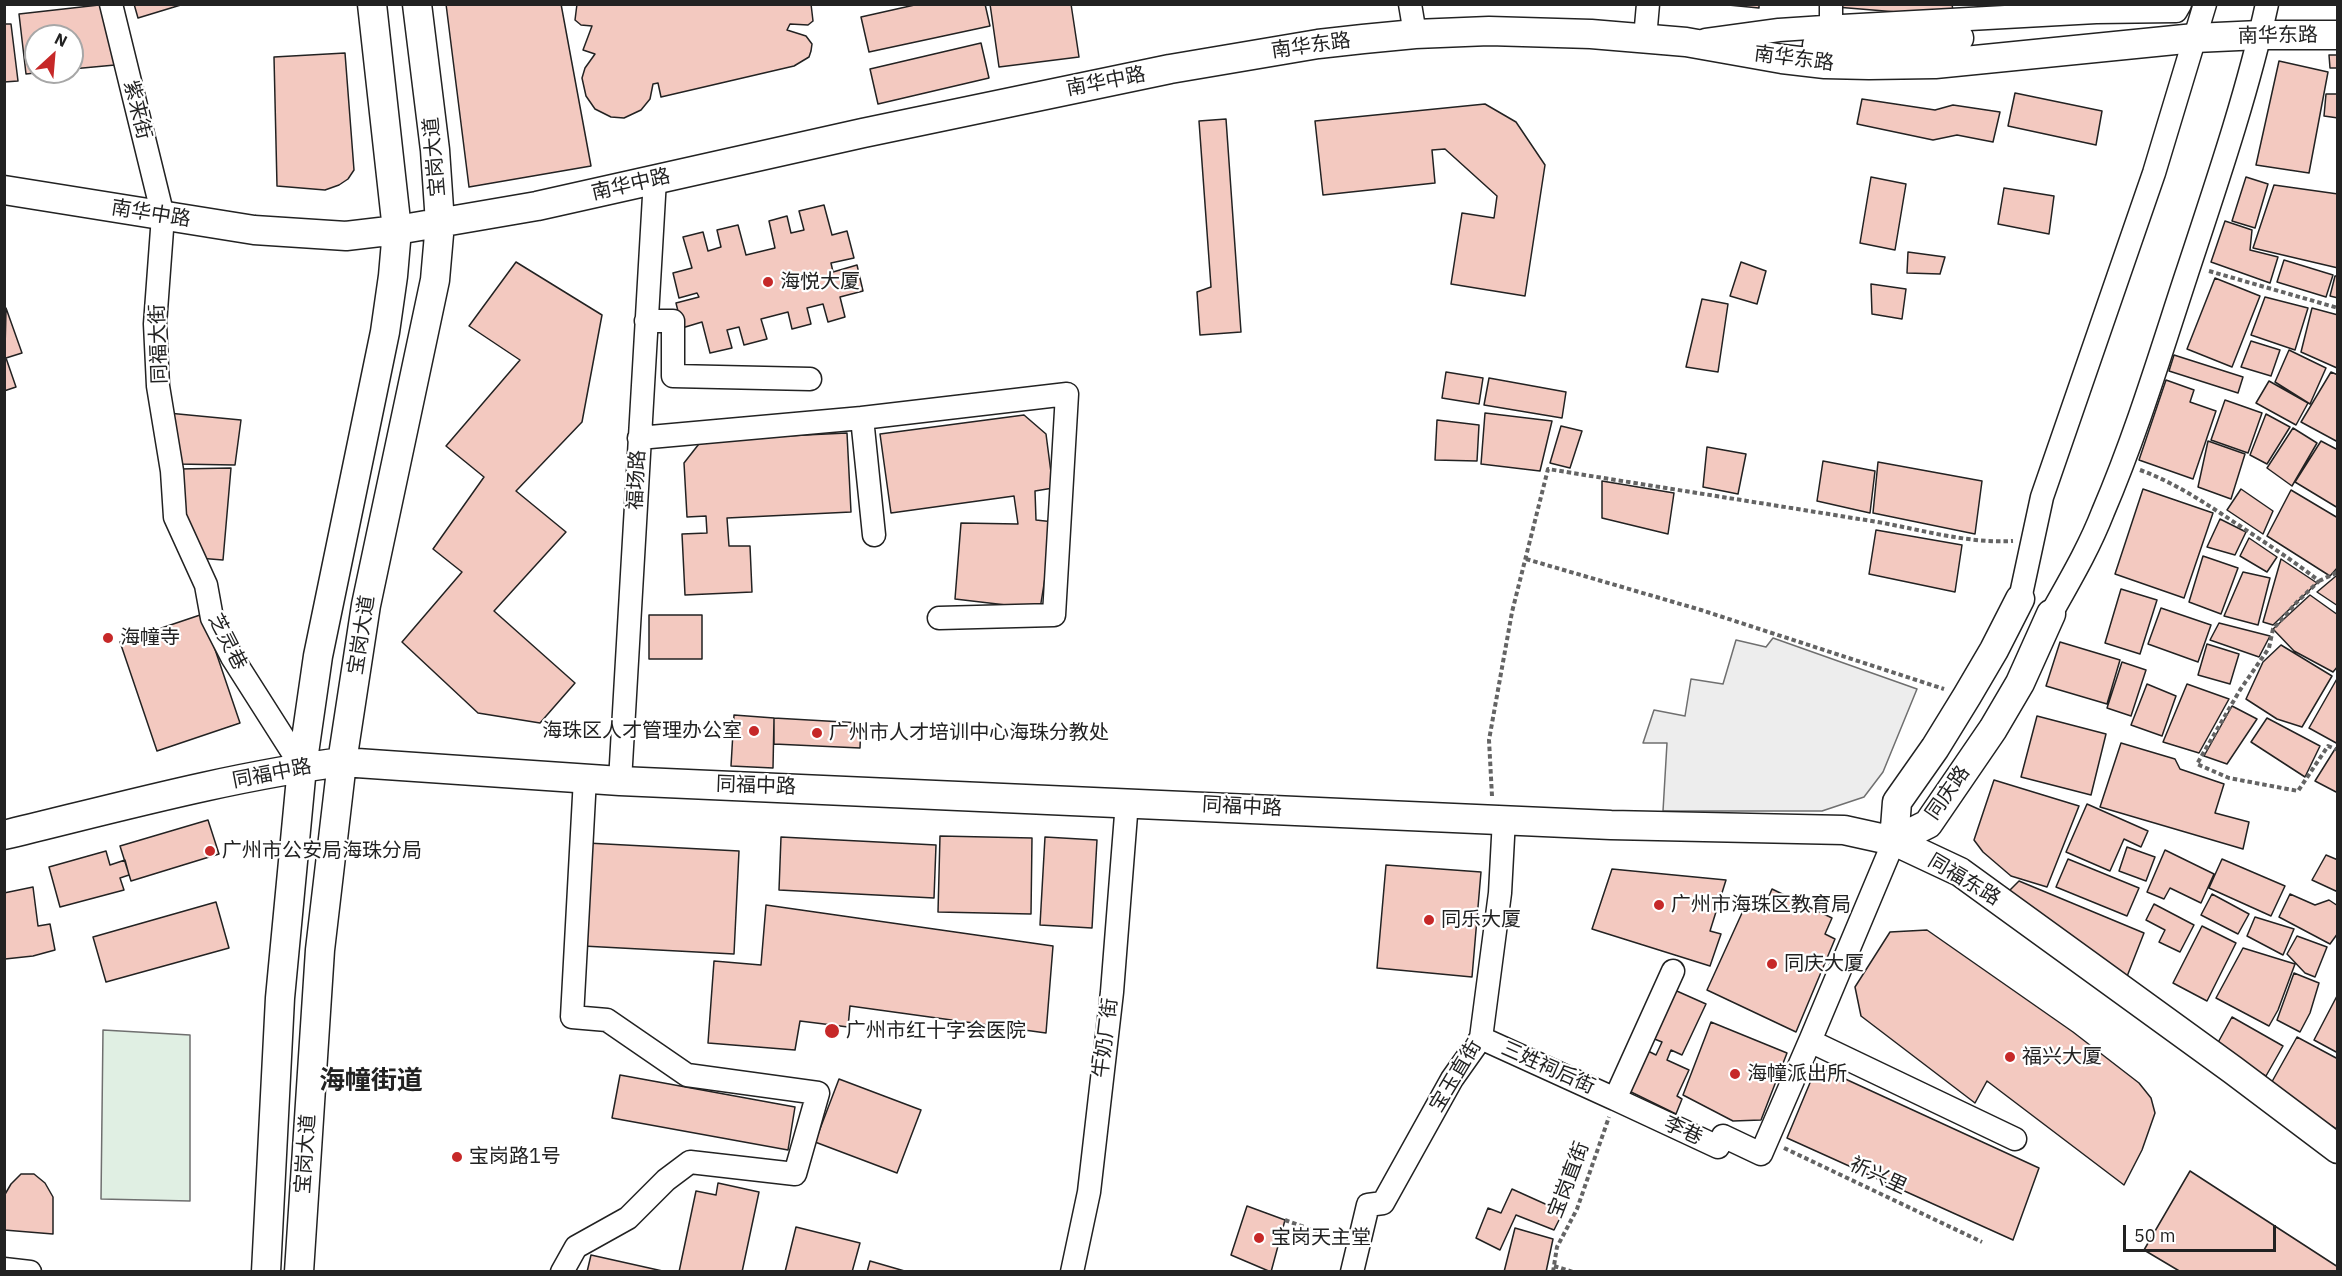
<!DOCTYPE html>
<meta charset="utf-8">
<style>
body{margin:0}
#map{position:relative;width:2342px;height:1276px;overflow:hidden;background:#fff;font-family:"IBM Plex Sans",sans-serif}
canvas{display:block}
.frame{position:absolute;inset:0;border:6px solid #222;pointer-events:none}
.north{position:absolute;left:24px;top:24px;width:60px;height:60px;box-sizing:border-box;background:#fff;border:2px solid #a7a7a7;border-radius:50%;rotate:26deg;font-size:16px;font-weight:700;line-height:24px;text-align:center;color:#222}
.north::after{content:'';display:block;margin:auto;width:21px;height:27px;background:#c62828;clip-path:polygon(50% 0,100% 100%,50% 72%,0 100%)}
.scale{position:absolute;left:2123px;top:1225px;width:153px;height:27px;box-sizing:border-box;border:3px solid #222;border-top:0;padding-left:8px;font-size:18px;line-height:21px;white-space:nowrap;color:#222;-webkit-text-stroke:4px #fff;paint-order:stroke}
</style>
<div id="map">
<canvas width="2342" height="1276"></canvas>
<div class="frame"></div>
<div class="north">N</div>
<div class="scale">50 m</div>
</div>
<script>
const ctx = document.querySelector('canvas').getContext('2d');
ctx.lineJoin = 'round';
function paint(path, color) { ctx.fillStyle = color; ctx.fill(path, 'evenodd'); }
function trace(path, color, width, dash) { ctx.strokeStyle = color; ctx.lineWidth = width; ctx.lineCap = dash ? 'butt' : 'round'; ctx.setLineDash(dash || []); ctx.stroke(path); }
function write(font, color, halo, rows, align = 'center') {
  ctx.font = font + ' "IBM Plex Sans","Noto Sans SC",sans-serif'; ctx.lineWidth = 4.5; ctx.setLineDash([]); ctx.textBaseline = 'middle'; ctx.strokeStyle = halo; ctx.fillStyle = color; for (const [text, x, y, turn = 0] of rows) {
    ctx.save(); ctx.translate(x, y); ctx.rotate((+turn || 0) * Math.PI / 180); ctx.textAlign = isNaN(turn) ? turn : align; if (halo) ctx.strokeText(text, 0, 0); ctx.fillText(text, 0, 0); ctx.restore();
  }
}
const green = new Path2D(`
 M103 1030 190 1035V1201L101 1199Z`);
const parking = new Path2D(`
 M1773 638 1917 689 1883 772 1864 797 1822 811H1663L1667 743H1643L1654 710 1685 716 1691 679 1723 684 1736 640 1766 647Z`);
const building = new Path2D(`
 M108 4 115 65 72 69V36H36V72H44L26 74 19 14Z
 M134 4H184L138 18Z
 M446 4H561L591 166 469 187Z
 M577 4H811L813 21 808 25 790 24 787 30 806 36 812 44 811 51 809 57 794 66 661 97 658 83 653 84 650 99 641 110 624 118 611 117 595 109 586 96 582 78 585 68 595 54 583 50 592 26 581 25 575 20Z
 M919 4H985L990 26 869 52 861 17Z
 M990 4H1071L1079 57 999 67Z
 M1718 4H1759V8Z
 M1836 4H1952L1953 11 1909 13 1836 7Z
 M4 24H11L18 81 4 82Z
 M981 43 989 78 878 104 870 69Z
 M345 53 354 170 348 179 339 185 325 190 277 186 274 57Z
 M2329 55H2338V68H2330Z
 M2279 61 2328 72 2309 173 2256 165Z
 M2015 93 2102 111 2096 145 2008 126Z
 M2326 94H2338V118L2324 116Z
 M1862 99 1935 110 1953 105 2000 112 1993 142 1957 135 1933 140 1857 124Z
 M1485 104 1516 122 1545 165 1525 296 1451 284 1462 213 1494 218 1497 196 1445 149 1432 150 1435 183 1323 195 1315 121Z
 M1226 119 1241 332 1200 335 1197 292 1211 287 1199 121Z
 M1871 177 1906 184 1895 250 1860 243Z
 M2246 177 2268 184 2255 228 2232 221Z
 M2274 185 2338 194V268L2253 248Z
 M2004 188 2054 196 2049 234 1998 224Z
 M824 205 832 235 847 231 854 258 831 263 833 272 857 265 863 291 840 297 845 317 828 322 823 304 807 308 811 324 792 329 788 312 761 319 767 339 744 345 739 327 727 330 732 348 710 353 702 322 682 328 676 303 699 297 697 293 679 298 673 273 692 268 683 237 703 232 708 251 721 247 717 230 738 225 746 255 775 248 769 221 787 216 791 233 804 230 799 211Z
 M2225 221 2252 230 2250 250 2278 257 2270 283 2211 262Z
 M1908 252 1945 257 1940 274 1907 273Z
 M2284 260 2333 275 2326 297 2277 282Z
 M516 262 602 315 582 422 516 491 566 532 494 611 575 683 540 723 478 713 402 642 462 572 433 549 484 477 446 446 520 360 469 326Z
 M1741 262 1766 271 1757 304 1730 296Z
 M2335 276H2338V298L2330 296Z
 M2215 278 2260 296 2232 367 2187 349Z
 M1871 284 1906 289 1902 319 1872 314Z
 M2265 297 2308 308 2295 350 2251 335Z
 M1702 299 1728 304 1718 372 1686 367Z
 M6 308 22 353 6 358 16 387 4 391Z
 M2312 308 2338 315 2337 368 2301 352Z
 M2251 341 2280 350 2271 376 2241 367Z
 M2289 350 2326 368 2310 404 2275 382Z
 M2174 355 2243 377 2238 393 2169 371Z
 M1446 372 1483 378 1479 404 1442 398Z
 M2331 372 2338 375V442L2301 422Z
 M1489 378 1566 392 1562 418 1484 405Z
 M2166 380 2194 390 2190 402 2216 411 2193 479 2139 460Z
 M2269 381 2308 403 2296 425 2256 403Z
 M2225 400 2262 413 2248 453 2211 440Z
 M168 413 241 420 235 465 176 464Z
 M1485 413 1552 421 1540 471 1481 464Z
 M2266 414 2290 427 2267 464 2250 455Z
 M1024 415 1046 434 1053 488 1035 491 1036 520 1054 522 1040 609 955 599 961 523 1018 524 1014 496 891 513 880 434Z
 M1437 420 1479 425 1477 461 1435 460Z
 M1561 426 1582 431 1570 468 1550 463Z
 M2293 428 2317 443 2292 486 2267 468Z
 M847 433 851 512 727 518 729 546H750L752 592 685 595 682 534 707 533 706 516 687 517 684 463 702 440Z
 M2208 441 2245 454 2231 499 2198 487Z
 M2321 441 2338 450V508L2295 482Z
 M1707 447 1746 454 1738 494 1703 487Z
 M1823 461 1875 471 1870 513 1817 501Z
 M1878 462 1982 481 1975 534 1873 513Z
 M231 468 223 560 198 558 180 515 179 469Z
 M1602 481 1674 493 1668 534 1602 518Z
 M2143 489 2213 513 2184 598 2115 574Z
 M2241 489 2273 511 2263 534 2227 510Z
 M2291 490 2338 518V567L2330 576 2267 536Z
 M2220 519 2246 532 2235 555 2207 547Z
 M1876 530 1962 545 1955 592 1869 574Z
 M2249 538 2277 557 2267 572 2240 556Z
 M2203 556 2238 568 2221 614 2189 602Z
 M2281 559 2317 583 2273 625 2263 622Z
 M2243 572 2270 578 2258 625 2224 616Z
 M2336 576 2338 578V606L2317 592Z
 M2121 589 2157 600 2140 654 2105 643Z
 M2310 595 2338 615V666L2333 672 2294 651 2273 629Z
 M2161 608 2211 625 2198 662 2148 644Z
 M203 614 240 723 157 751 120 642Z
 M649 615H702V659H649Z
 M2219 623 2270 636 2259 657 2210 640Z
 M2060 642 2120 660 2107 704 2046 686Z
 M2207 644 2239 654 2230 684 2198 675Z
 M2281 645 2332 676 2302 727 2277 719 2246 699 2263 662Z
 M2122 662 2146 670 2131 716 2107 708Z
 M2338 677V744L2309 728Z
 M2147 684 2176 696 2162 736 2131 725Z
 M2187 684 2229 699 2199 753 2163 742Z
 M2232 706 2257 719 2227 764 2204 756Z
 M734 715 774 718 773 768 731 766Z
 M2037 716 2106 734 2091 795 2021 777Z
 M774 718 861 723 860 748 774 744Z
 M2267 718 2320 746 2305 777 2251 742Z
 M2121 743 2175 759 2180 769 2224 784 2215 813 2249 822 2243 849 2100 807Z
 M2335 749 2338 750V793L2315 781Z
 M1994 780 2079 806 2047 887 2011 876 1983 852 1974 840Z
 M2087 804 2148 831 2141 847 2124 839 2110 871 2066 852Z
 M208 820 219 854 131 881 120 846Z
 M940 836 1032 838 1031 914 938 912Z
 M781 837 936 845 934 898 779 890Z
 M1045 837 1097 840 1092 928 1040 925Z
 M587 843 739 851 734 954 583 946Z
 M2127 847 2155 857 2146 881 2119 871Z
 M2165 850 2214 874 2201 903 2170 888 2164 899 2147 892Z
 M106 851 110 865 125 860 129 875 120 878 124 890 60 907 49 867Z
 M2326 855 2338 860V892L2312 880Z
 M2068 859 2139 888 2127 916 2056 887Z
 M2222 859 2285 886 2271 916 2209 888Z
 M1386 865 1481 872 1472 977 1377 968Z
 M1612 869 1726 880 1710 931 1721 934 1710 966 1592 929Z
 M2019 881 2144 933 2126 979 2007 893Z
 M33 887 38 926 50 924 55 950 33 956 5 959 4 893Z
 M1772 889 1832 918 1825 934 1835 939 1796 1032 1707 990 1747 902 1763 910Z
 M2212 894 2249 914 2238 934 2201 915Z
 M2290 894 2315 905 2329 900 2338 906V933L2330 944 2279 917Z
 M216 902 229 948 106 982 93 937Z
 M2154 904 2194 925 2180 952 2159 942 2165 930 2146 920Z
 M766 905 1053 946 1046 1033 850 1006 848 1027 800 1021 795 1050 708 1043 714 961 761 965Z
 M2255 917 2294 929 2283 955 2247 936Z
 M2202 926 2236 943 2207 1001 2173 983Z
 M1927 930 2073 1032 2139 1083 2151 1098 2155 1113 2142 1150 2124 1185 1987 1081 1975 1103 1861 1016 1855 987 1890 932Z
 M2297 936 2327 947 2315 977 2305 973 2287 954Z
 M2243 948 2295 964 2278 1010 2269 1026 2216 998Z
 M2294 973 2319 983 2310 1013 2300 1032 2277 1020Z
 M1670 988 1706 1004 1682 1055 1671 1050 1667 1060 1689 1070 1677 1096 1682 1099 1676 1114 1627 1090 1642 1048 1656 1055 1662 1042 1647 1036Z
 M2338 994V1053L2314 1040Z
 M2232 1017 2283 1046 2266 1076 2215 1048Z
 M1711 1022 1787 1053 1761 1120 1733 1121 1683 1095Z
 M2297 1037 2338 1059V1130L2269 1087Z
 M1817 1066 2039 1168 2013 1240 1787 1138Z
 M620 1075 795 1107 788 1150 612 1118Z
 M839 1079 921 1110 897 1173 815 1142Z
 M2190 1171 2338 1267V1272H2181L2144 1250Z
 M21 1174H34L45 1183 53 1197V1234L4 1230V1196L11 1184Z
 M718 1183 759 1192 742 1272H679L696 1191 716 1195Z
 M1512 1189 1563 1212 1554 1230 1516 1215 1500 1250 1476 1238 1488 1208 1501 1213Z
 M1247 1206 1285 1220 1271 1272 1231 1255Z
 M796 1227 860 1243 852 1272H785Z
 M1515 1228 1553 1239 1546 1272H1504Z
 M591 1255 667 1272H587Z
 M870 1261 908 1272H867Z`);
const path = new Path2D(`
 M2209 271 2338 308
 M2140 470C2176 483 2208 505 2240 526 2267 544 2294 561 2319 581L2297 602 2273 629 2269 648 2240 690 2197 764 2229 778 2298 791 2328 746 2338 750
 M1526 559 1701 610 1944 689
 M2319 581 2338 572
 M1492 796 1489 740 1512 612 1548 469C1652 486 1755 502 1859 519 1910 526 1962 544 2013 541
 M1784 1148 1982 1242
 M1285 1220 1341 1240
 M1554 1266 1573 1272
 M1553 1272 1557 1247 1577 1209 1609 1117`);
const minor = new Path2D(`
 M111 4 163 216 155 324 158 386 172 471 175 517 206 585 212 618 232 657 302 767
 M1410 4 1415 34
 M1831 4V27
 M1645 38 1648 4
 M1706 40 1779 30 1824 27 2096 12 2176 11 2180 4
 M646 321H673V376L810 379
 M862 418 1067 394 1054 615 939 618
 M639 438 862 418 874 535
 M2020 599 2042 497 2154 173 2205 4
 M2051 614C2070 580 2089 548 2103 512 2136 435 2160 355 2186 276 2215 188 2247 95 2267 4
 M620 781 655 179
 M1894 841 1810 1041 2015 1139
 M1673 971 1615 1099 1718 1147 1723 1136 1761 1154 1810 1041
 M1481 1038 1615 1099
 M4 1269 30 1272
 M562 1272 576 1247 628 1218 666 1180 690 1162 795 1174 818 1093 687 1075 607 1020 572 1017 585 778
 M1072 1272 1089 1192 1112 992 1127 802
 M1352 1272 1368 1205 1383 1203 1452 1079 1481 1038 1500 893 1504 819`);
const major = new Path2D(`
 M1817 45 1911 42 1959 38
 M4 190 254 230 346 236 397 230 537 206 863 133 1170 69 1318 44 1363 39 1415 34 1489 31 1591 34 1686 42 1782 59 1825 64 1869 65 1935 64 2195 38 2260 35H2338
 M4 835C116 808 228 777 342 762L620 781 1611 825 1844 830 1894 841 1960 872 2233 1070 2338 1149
 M1894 841 1928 824 1993 729 2020 683 2051 614
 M1894 841 1897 802 1935 748 1967 696 1994 650 2020 599
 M266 1272 280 998 302 767 318 656 385 332 393 276 397 230 372 4
 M299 1272 320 950 342 762 366 605 435 280 440 223 435 150 417 4`);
const markers = [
 [768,282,6,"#c62828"],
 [108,638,6,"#c62828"],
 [754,731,6,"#c62828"],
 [817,733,6,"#c62828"],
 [210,851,6,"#c62828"],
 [1659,905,6,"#c62828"],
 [1429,920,6,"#c62828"],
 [1772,964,6,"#c62828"],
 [832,1031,8,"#c62828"],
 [2010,1057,6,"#c62828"],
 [1735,1074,6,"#c62828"],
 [457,1157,6,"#c62828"],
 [1259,1238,6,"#c62828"]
];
const streetNames = [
 ["南华东路",2278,36,-1],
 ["南华东路",1311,46,-8],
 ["南华东路",1794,59,7],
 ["南华中路",1106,82,-11],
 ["紫来街",137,110,76],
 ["宝岗大道",435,157,-95],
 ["南华中路",631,185,-13],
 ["南华中路",151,214,9],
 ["同福大街",159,344,-92],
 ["福场路",637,480,-87],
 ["宝岗大道",362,635,-81],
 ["芝灵巷",227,642,63],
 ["同福中路",272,774,-11],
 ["同福中路",756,786,2],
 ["同庆路",1948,793,-55],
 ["同福中路",1242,807,3],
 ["同福东路",1964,880,31],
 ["牛奶厂街",1106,1038,-83],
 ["三姓祠后街",1548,1068,24],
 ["宝玉直街",1456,1076,-59],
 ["李巷",1683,1131,25],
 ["宝岗大道",306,1154,-86],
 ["祈兴里",1878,1176,25],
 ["宝岗直街",1569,1180,-69]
];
const poiNames = [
 ["海悦大厦",780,282],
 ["海幢寺",120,638],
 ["海珠区人才管理办公室",742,731,"right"],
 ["广州市人才培训中心海珠分教处",829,733],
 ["广州市公安局海珠分局",222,851],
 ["广州市海珠区教育局",1671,905],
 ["同乐大厦",1441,920],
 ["同庆大厦",1784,964],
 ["广州市红十字会医院",846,1031],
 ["福兴大厦",2022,1057],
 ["海幢派出所",1747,1074],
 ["宝岗路1号",469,1157],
 ["宝岗天主堂",1271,1238]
];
const districtNames = [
 ["海幢街道",371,1081]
];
paint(green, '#e0efe3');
trace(green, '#6f6f6f', 1.5);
paint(parking, '#ededed');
trace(parking, '#6f6f6f', 1.5);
paint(building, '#f3c9c0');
trace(building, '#222', 1.5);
trace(minor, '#222', 25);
trace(major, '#222', 31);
trace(path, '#646464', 4, [4.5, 3]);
trace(minor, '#fff', 22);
trace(major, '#fff', 28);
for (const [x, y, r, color] of markers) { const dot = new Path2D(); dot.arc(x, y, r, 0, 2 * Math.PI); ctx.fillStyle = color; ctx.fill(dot); trace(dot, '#fff', 2); }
write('20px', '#222', '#fff', streetNames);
write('20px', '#222', '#fff', poiNames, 'left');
write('bold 26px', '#222', '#fff', districtNames);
</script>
